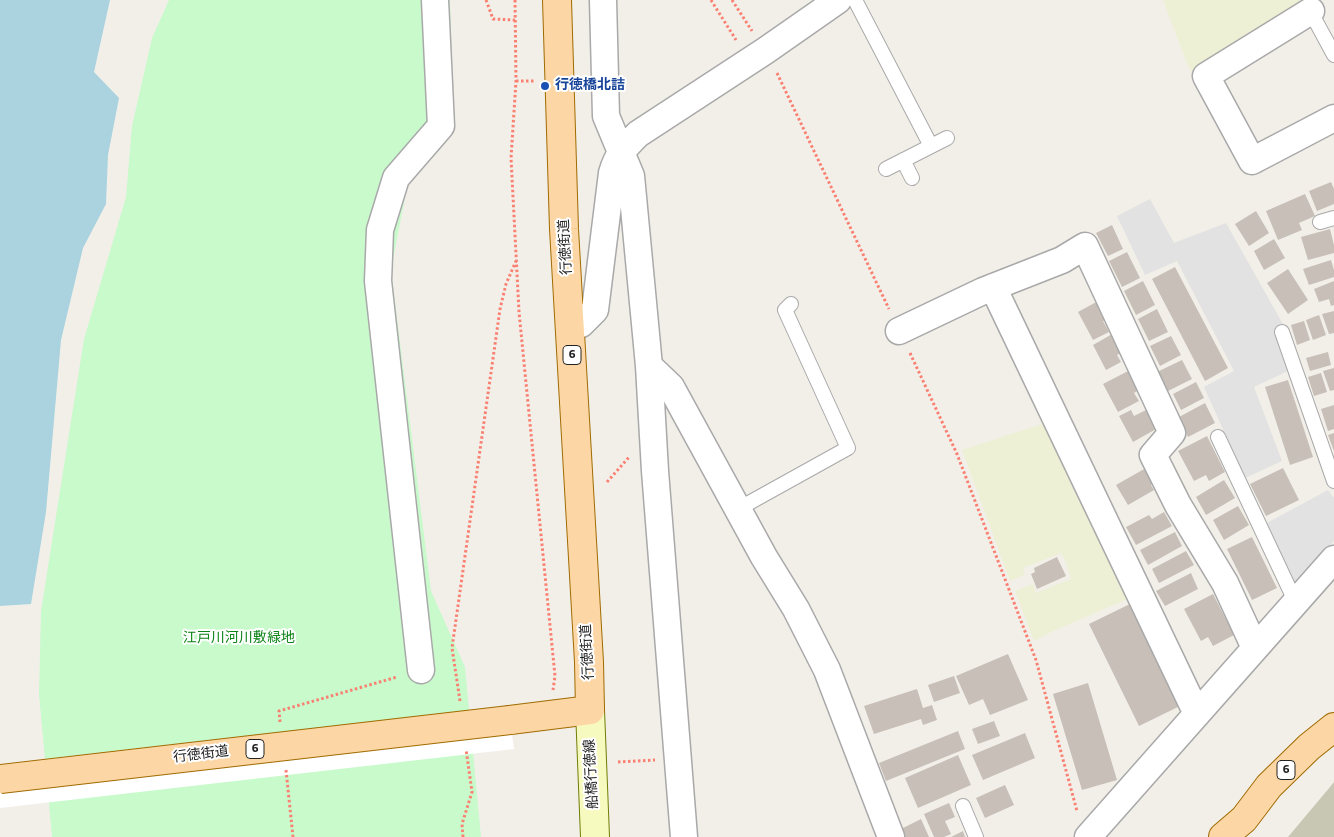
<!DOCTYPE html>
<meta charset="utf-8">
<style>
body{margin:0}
canvas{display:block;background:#f2efe9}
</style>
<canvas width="1334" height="837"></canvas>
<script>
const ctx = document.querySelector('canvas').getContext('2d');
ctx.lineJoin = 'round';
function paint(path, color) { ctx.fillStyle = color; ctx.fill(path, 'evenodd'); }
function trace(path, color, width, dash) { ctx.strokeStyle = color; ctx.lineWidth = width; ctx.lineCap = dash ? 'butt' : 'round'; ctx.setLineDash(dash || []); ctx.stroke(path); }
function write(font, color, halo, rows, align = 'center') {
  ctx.font = font + ' "Titillium Web","Noto Sans JP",sans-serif'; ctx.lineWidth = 4; ctx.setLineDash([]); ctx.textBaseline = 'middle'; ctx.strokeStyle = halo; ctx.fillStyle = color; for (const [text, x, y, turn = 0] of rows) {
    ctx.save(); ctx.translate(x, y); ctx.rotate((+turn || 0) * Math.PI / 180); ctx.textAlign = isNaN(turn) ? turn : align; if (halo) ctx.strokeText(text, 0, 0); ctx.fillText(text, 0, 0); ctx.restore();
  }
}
const construction = new Path2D(`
 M1334 782V837H1288L1330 787Z`);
const farmland = new Path2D(`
 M1163 0H1299L1303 8 1192 74 1186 61Z
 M1051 421 1130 598 1051 632 1034 641 1015 591 1033 584 1036 593 1071 579 1066 562 1061 553 1023 568 1025 575 1010 581 962 450Z`);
const park = new Path2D(`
 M169 0H450L454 132 408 182 391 270 431 591 465 667 481 837H52L39 694 41 611 84 339 126 197 132 126 152 38Z`);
const parking = new Path2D(`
 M1150 199 1174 243 1226 223 1284 326 1274 330 1288 371 1254 387 1282 461 1245 478 1204 387 1234 371 1177 261 1145 275 1117 216Z
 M1328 490 1334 498V541L1298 583 1292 582 1265 524Z`);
const water = new Path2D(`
 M0 0H110L94 72 119 98 108 155 106 204 83 248 61 340 46 512 31 604 0 606Z`);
const pier = new Path2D(`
 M508 706 514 749 0 808V764Z`);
const building = new Path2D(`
 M1331 182 1334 189V204L1317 211 1309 191Z
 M1305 194 1315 216 1299 223 1302 230 1278 240 1266 211Z
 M1256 211 1269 233 1249 246 1235 224Z
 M1112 225 1123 249 1108 256 1096 233Z
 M1330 229 1334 245V253L1308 260 1301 237Z
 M1274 239 1285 258 1264 270 1254 251Z
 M1127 252 1140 278 1122 287 1109 261Z
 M1331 260 1334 270V277L1309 285 1303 269Z
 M1175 267 1228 368 1205 381 1152 279Z
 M1288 269 1308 300 1288 314 1267 283Z
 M1143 281 1155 305 1136 315 1124 291Z
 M1334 281V305L1331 306 1329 299 1319 302 1314 289Z
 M1100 300 1109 318 1103 321 1109 332 1093 340 1078 312Z
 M1157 309 1168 332 1149 341 1138 319Z
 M1334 311V333L1329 334 1322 314Z
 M1319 315 1326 335 1313 340 1306 320Z
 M1304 321 1310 340 1297 345 1291 325Z
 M1114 333 1124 351 1117 355 1121 362 1106 370 1093 345Z
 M1171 336 1181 355 1160 366 1150 346Z
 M1328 352 1331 365 1310 371 1306 358Z
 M1182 360 1192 379 1166 392 1157 372Z
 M1334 368V390L1330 391 1323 371Z
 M1132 369 1142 388 1134 393 1139 401 1118 412 1103 384Z
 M1321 373 1327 392 1314 396 1308 377Z
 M1288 380 1313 457 1290 465 1265 387Z
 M1196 382 1204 398 1181 410 1173 394Z
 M1205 403 1215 423 1188 437 1179 417Z
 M1334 405V429L1328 431 1321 409Z
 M1148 409 1158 428 1133 442 1119 416 1131 410 1134 416Z
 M1334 433V451L1328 435Z
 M1207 436 1225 472 1209 481 1206 475 1194 481 1178 451Z
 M1146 468 1155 483 1151 485 1154 490 1128 505 1116 485Z
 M1283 468 1299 500 1266 516 1250 484Z
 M1224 480 1235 498 1206 515 1196 497Z
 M1238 506 1249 525 1224 540 1213 520Z
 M1164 512 1172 526 1136 545 1126 527 1149 515 1152 519Z
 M1175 532 1182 546 1148 565 1140 550Z
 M1252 537 1277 588 1252 600 1227 549Z
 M1186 551 1194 565 1159 583 1152 569Z
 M1057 557 1066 576 1037 589 1031 574 1035 572 1034 568Z
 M1191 573 1198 589 1165 606 1156 591Z
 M1213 594 1234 635 1213 646 1208 637 1201 641 1184 609Z
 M1130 604 1180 706 1139 726 1089 624Z
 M1008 654 1028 700 990 715 983 699 969 705 956 676Z
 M954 676 960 693 934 702 928 685Z
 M1088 683 1117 780 1082 790 1053 694Z
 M917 689 923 708 932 705 937 720 923 725 921 719 874 734 864 706Z
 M994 721 1000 736 978 744 972 729Z
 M958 731 965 749 886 781 879 763Z
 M1025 733 1035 758 983 780 972 755Z
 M958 755 971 785 918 808 905 778Z
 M1005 785 1014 805 985 818 976 798Z
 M949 803 955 817 945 821 951 834 944 837H934L924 814Z
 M921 819 929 837H905L901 829Z
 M963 831 965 837H951Z`);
const path = new Path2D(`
 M486 0 493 19 515 20
 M515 0 516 81 511 158 519 312 555 676 553 690
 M711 0 736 40
 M732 0 752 31
 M777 73 889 309
 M516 81H535
 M910 353 957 454 1036 660 1077 811
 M607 482 630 456
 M460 701 452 648 500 309 506 284 516 261
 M280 722 279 711 397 677
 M618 762 655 760
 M286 770 293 837
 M463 837 462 824 472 792 466 749`);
const lane = new Path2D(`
 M855 0 931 146
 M1308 7 1334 55
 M903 160 912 178
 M886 169 947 138
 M1320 222 1334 218
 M1282 332 1334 481
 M1218 437 1296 603
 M738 509 848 448 785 310 791 304
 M963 806 976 837`);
const street = new Path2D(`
 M603 0 606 116 631 176 649 366 655 471 684 837
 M1311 11 1206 76 1252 161 1334 118
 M993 287 1197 714
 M570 329 581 324 595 310 612 173C617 155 625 147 638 134L765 51 838 0
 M899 331 983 291 1062 260 1085 246 1172 433 1153 455 1178 505 1225 583 1255 648
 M649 366 671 387 764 557 796 609 827 670 891 837
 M421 670 378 281 380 230 396 178 441 126 435 0
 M1088 837 1334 559`);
const secondary = new Path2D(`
 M590 710 595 837`);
const primary = new Path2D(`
 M510 720 590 710 589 662 564 229 557 0
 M1223 837 1244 819 1269 786 1309 747 1334 727`);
const primaryBridge = new Path2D(`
 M0 779 510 720`);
const markers = [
 [545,86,5,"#1a4fb4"]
];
const shields = [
 [572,355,18],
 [255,749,18],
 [1286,770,18]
];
const shieldNames = [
 ["6",572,355],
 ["6",255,749],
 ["6",1286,770]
];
const transitNames = [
 ["行徳橋北詰",555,86]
];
const streetNames = [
 ["行徳街道",566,247,-93],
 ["行徳街道",588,652,-93],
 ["行徳街道",201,755,-7],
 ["船橋行徳線",592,774,-93]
];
const parkNames = [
 ["江戸川河川敷緑地",239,639]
];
paint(construction, '#c7c7b4');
paint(farmland, '#eef0d5');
paint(park, '#c8facc');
paint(parking, '#e2e2e2');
paint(water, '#aad3df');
paint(pier, '#fff');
paint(building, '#c7bfb8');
trace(lane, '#a9a9a9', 16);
trace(street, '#a9a9a9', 29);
trace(secondary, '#707d05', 30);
trace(primary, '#a06b00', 30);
trace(path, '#fa8072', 3, [2.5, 2.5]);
trace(lane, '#fff', 14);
trace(street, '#fff', 26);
trace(secondary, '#f7fabf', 28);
trace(primary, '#fcd6a4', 28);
trace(primaryBridge, '#a06b00', 30, []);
trace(primaryBridge, '#fcd6a4', 28);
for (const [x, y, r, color] of markers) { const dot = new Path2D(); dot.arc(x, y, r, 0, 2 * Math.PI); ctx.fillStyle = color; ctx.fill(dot); trace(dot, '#fff', 2); }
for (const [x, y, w] of shields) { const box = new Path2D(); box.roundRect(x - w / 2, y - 9.5, w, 19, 4); ctx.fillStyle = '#fff'; ctx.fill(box); trace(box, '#222', 1); }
write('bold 12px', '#222', null, shieldNames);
write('bold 14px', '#164399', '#fff', transitNames, 'left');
write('14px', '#222', '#fff', streetNames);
write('14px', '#0c8416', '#fff', parkNames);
</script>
